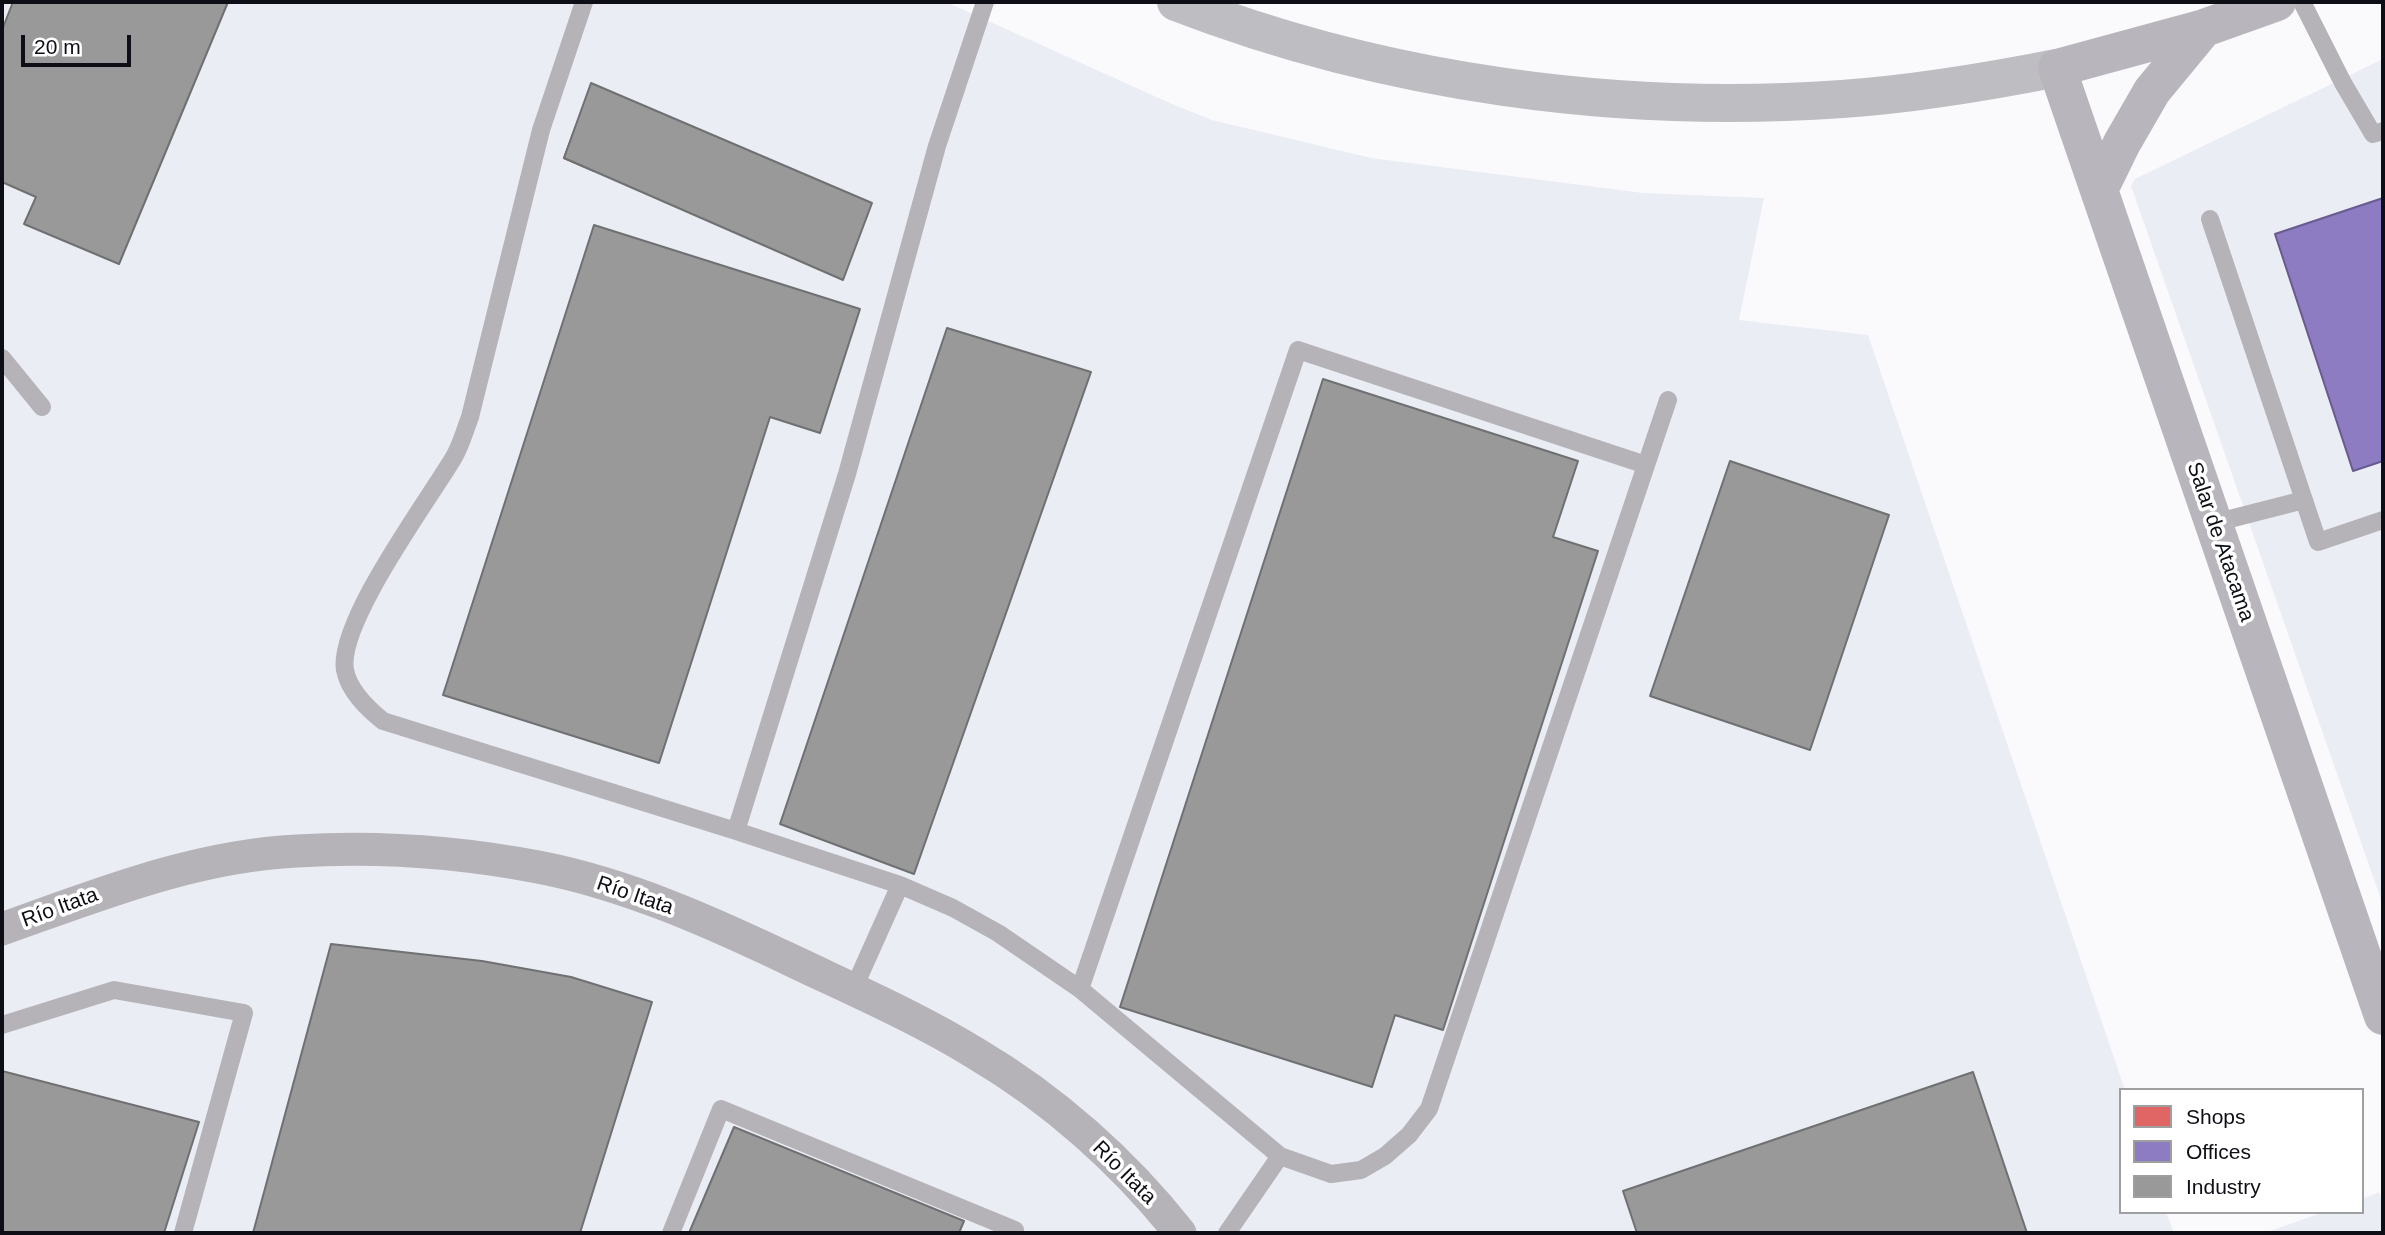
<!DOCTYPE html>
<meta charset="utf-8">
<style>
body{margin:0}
#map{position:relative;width:2385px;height:1235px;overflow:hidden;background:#fafafd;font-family:Helvetica,sans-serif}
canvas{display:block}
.frame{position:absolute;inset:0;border:4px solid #0e0f16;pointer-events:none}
.legend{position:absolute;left:2119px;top:1088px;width:245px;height:126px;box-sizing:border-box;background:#fff;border:2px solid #9f9fa2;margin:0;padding:9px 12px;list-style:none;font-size:21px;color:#0e0f16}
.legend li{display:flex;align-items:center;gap:14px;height:35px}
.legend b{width:35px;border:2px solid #9f9fa2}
.scale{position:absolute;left:21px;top:35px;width:110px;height:32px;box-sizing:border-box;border:4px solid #0e0f16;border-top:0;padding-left:9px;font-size:21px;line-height:24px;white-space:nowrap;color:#0e0f16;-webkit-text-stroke:5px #fff;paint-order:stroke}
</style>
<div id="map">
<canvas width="2385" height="1235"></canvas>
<div class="frame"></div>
<ul class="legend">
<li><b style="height:19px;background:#e06666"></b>Shops</li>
<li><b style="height:19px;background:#8e7cc3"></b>Offices</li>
<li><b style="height:19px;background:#999"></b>Industry</li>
</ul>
<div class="scale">20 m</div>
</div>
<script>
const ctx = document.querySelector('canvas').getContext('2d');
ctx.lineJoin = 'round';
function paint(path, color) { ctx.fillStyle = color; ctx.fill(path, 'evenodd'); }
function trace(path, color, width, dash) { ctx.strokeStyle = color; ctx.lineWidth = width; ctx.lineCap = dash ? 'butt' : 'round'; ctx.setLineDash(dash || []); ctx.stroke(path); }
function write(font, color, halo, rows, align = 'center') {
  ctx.font = font + ' Helvetica,sans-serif'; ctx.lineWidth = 7; ctx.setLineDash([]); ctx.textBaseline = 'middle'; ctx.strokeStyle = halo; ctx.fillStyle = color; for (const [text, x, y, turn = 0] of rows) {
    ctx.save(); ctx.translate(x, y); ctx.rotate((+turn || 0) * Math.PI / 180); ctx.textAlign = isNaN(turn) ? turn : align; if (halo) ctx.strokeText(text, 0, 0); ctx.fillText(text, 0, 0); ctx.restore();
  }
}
const built = new Path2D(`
 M2 2H946L1172 104 1212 120 1371 158 1643 193 1764 198 1739 320 1868 335 2125 1090H2121V1212H2166L2174 1233H2Z
 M2383 59V905L2131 186 2135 179Z
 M2379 1192 2383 1203V1233H2264L2324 1212H2362V1199Z`);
const shops = new Path2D(`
 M576 126 607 139 594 171 564 158Z`);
const offices = new Path2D(`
 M2383 198V461L2353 471 2275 234Z`);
const industry = new Path2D(`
 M13 2H228L119 264 24 224 36 197 2 182V30Z
 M591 83 872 203 843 280 564 158Z
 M594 225 860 309 820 433 770 417 659 763 443 695Z
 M947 328 1091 372 914 874 780 824Z
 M1323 379 1578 461 1553 537 1598 551 1443 1030 1395 1015 1372 1087 1120 1007Z
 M1730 461 1889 515 1810 750 1650 696Z
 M331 944 482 961 571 977 652 1002 580 1233H253Z
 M2 1071 199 1122 164 1233H2Z
 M1973 1072 2027 1233H1637L1623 1191Z
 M734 1127 964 1221 959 1233H689Z`);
const service = new Path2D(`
 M584 2 541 130 470 417C465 430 461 445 454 457 428 501 337 623 345 670 349 691 367 708 383 721L736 831 847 474 937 146 985 2
 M2302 2 2343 83 2373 134 2383 131
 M2210 219 2318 542 2383 520
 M2 358 42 407
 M2214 523 2304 500
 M736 831 900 885 953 908 998 933 1080 989 1280 1156 1331 1174 1361 1170 1385 1156 1409 1135 1429 1109 1668 400
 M1080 989 1298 350 1646 465
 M853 990 900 885
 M2 1025 114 990 244 1013 183 1233
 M671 1233 721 1109 1015 1230 1014 1233
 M1227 1233 1280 1156`);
const minor = new Path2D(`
 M2 929C98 895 194 856 297 851 377 846 459 852 538 867 627 884 713 923 795 962 856 991 918 1018 975 1053 1053 1099 1124 1162 1180 1233`);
const secondary = new Path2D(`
 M1176 2C1385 83 1619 115 1842 99 1915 94 1986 82 2057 68`);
const primary = new Path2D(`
 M2277 2 2204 28 2057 68 2383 1016
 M2099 190 2122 143 2152 91 2204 28`);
const streetNames = [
 ["Salar de Atacama",2220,542,71],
 ["Río Itata",635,896,19],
 ["Río Itata",60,908,-20],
 ["Río Itata",1124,1173,45]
];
paint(built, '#ebedf5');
paint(shops, '#e06666');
trace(shops, '#a14c4e', 2);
paint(offices, '#8e7cc3');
trace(offices, '#685b8f', 2);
paint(industry, '#999');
trace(industry, '#6f7072', 2);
trace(service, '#b5b3b8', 18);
trace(minor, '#b5b3b8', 33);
trace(secondary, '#bebdc2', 38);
trace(primary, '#b8b6bc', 38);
write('21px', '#0e0f16', '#fff', streetNames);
</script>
